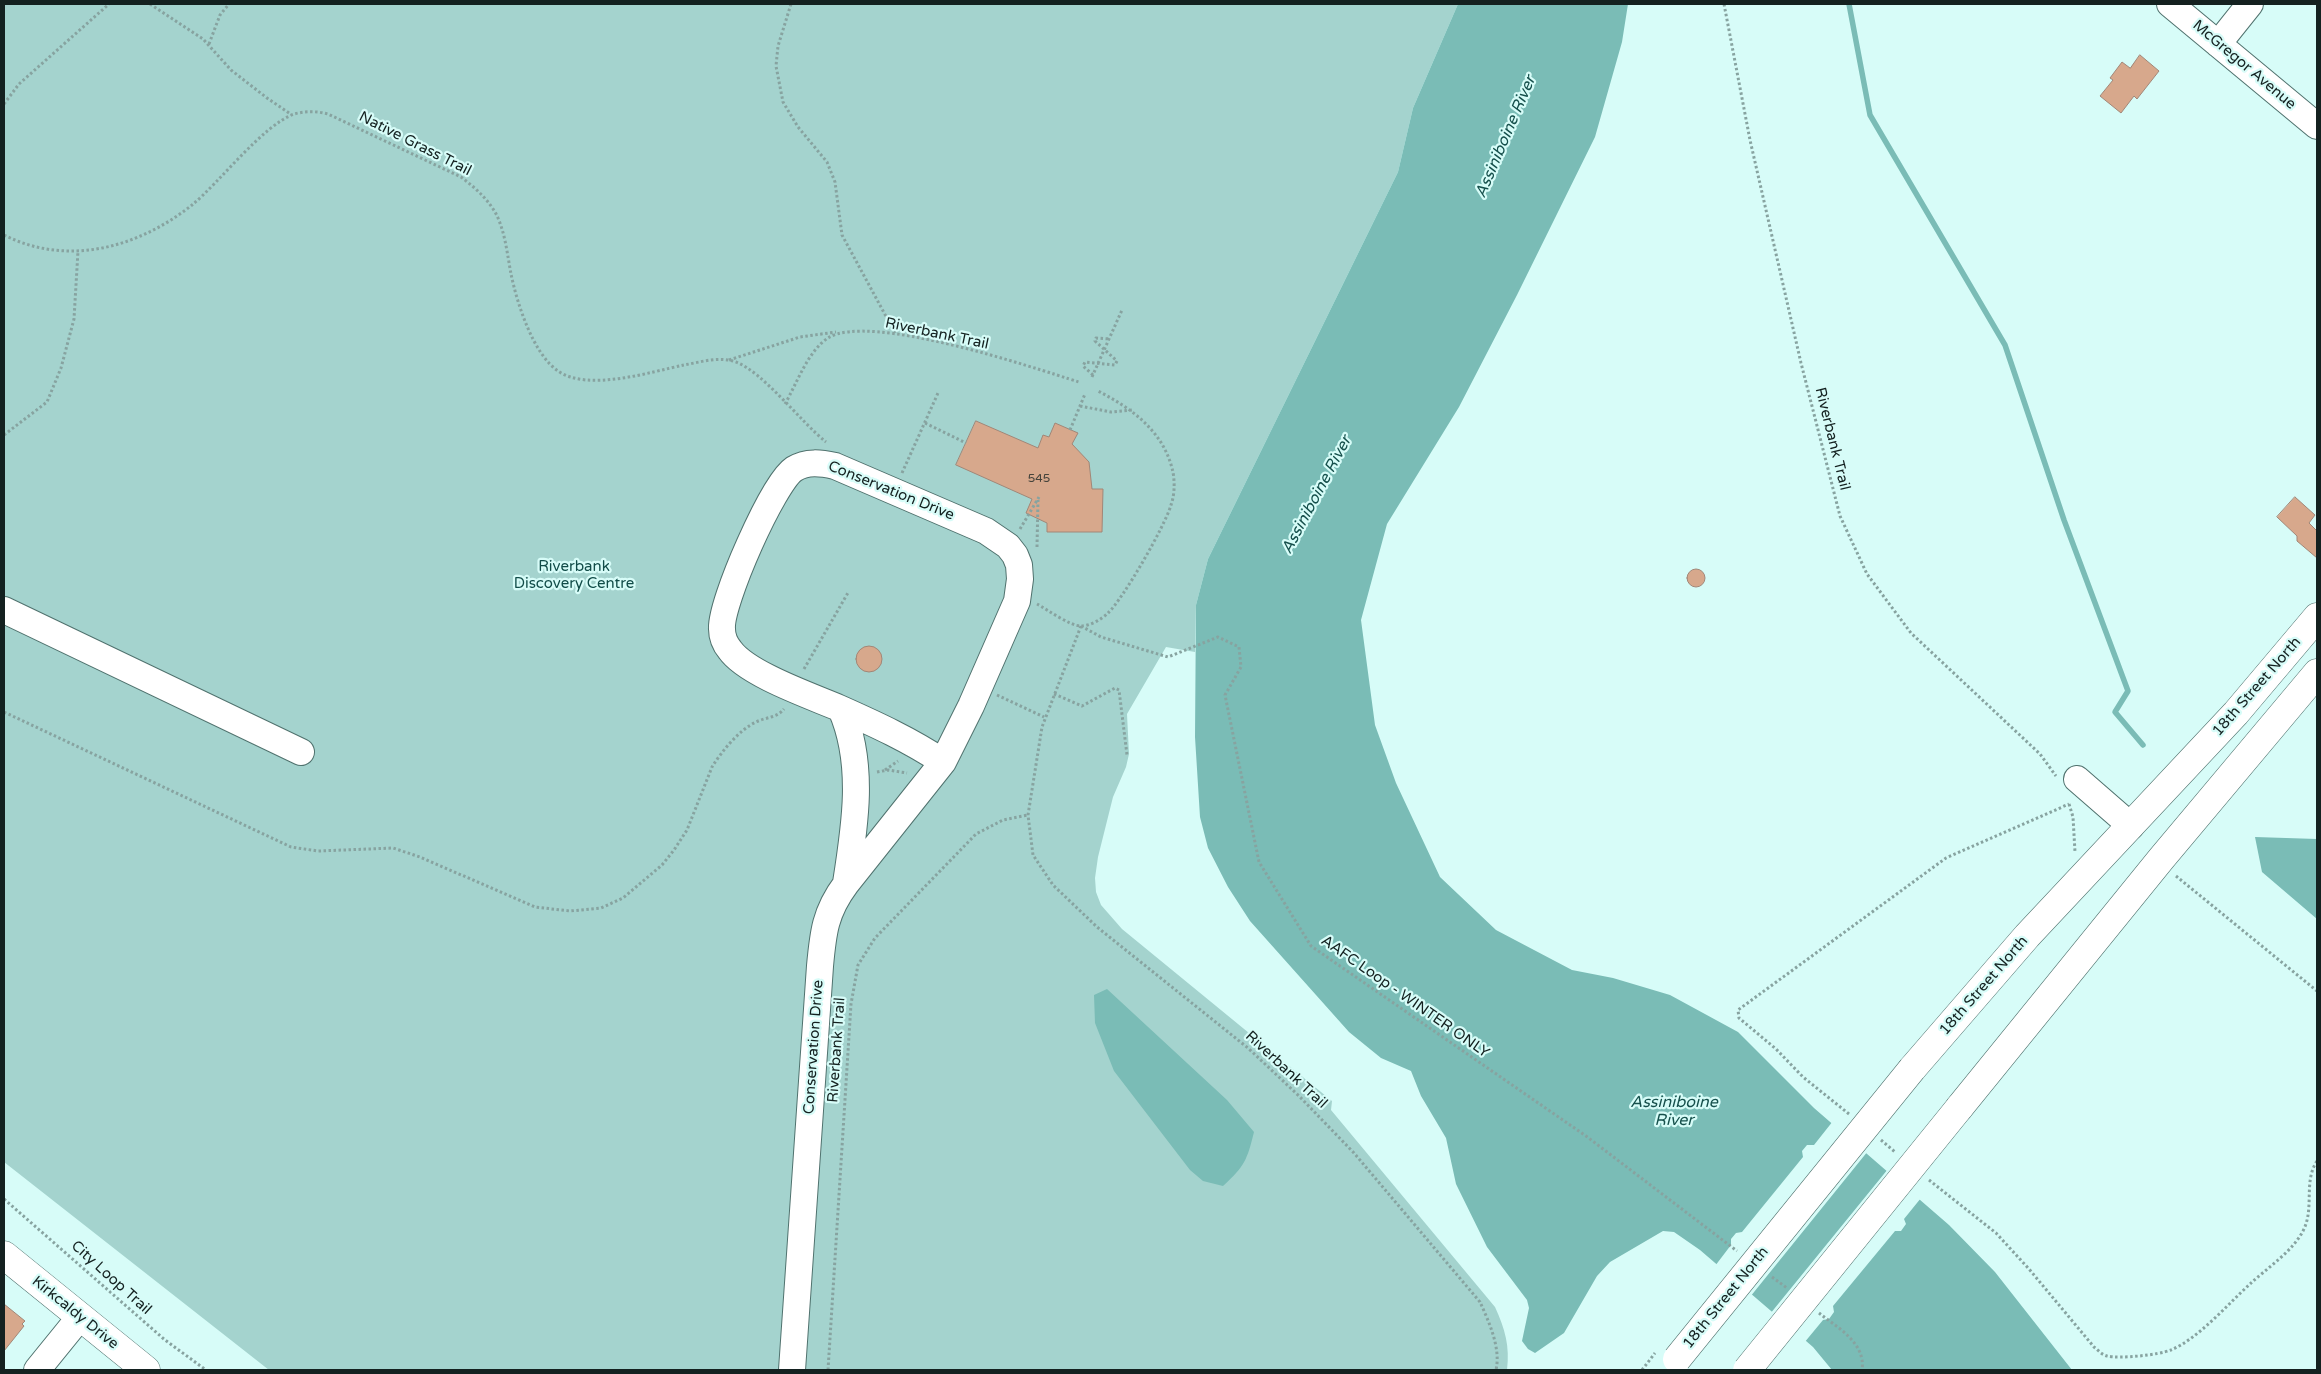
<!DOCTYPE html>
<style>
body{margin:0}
#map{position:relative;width:2321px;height:1374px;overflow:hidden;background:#d7fcf8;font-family:"Varela Round",sans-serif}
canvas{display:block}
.frame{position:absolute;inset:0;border:5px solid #142120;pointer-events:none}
</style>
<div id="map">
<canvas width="2321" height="1374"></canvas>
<div class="frame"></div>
</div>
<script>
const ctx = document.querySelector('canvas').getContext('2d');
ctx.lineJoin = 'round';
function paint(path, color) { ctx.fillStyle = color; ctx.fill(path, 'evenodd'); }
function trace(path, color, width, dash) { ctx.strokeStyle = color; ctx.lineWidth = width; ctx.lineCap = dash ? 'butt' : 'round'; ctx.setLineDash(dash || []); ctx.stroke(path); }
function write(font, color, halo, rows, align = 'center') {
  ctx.font = font + ' "Varela Round",sans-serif'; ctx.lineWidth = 4.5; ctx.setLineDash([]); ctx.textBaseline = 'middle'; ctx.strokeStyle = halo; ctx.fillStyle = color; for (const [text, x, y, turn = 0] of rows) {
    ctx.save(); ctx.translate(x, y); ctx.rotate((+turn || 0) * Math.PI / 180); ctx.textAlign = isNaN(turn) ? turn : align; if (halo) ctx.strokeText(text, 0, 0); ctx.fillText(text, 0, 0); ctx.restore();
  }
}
const green = new Path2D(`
 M4 4H1458L1413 108 1398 172 1208 559 1196 605 1195 652 1166 647 1127 714 1129 754 1126 767 1113 797 1098 857 1095 878 1096 892 1101 905 1122 929 1332 1101 1331 1110 1495 1307C1505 1329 1510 1346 1507 1370H269L4 1162Z`);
const water = new Path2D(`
 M1458 4H1628L1622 42 1595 137 1517 295 1459 407 1387 524 1361 620 1375 725 1396 783 1440 877 1496 930 1572 970 1613 978 1670 995 1738 1032 1814 1108 1949 1225 1995 1272 2072 1370H1832L1813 1347 1700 1250 1674 1232 1663 1231 1610 1262 1597 1276 1564 1333 1535 1353 1528 1349 1522 1341 1529 1308 1527 1300 1487 1247 1456 1184 1446 1138 1421 1096 1411 1071 1381 1058 1349 1032 1250 921 1228 887 1208 848 1200 817 1195 737 1196 605 1208 559 1398 172 1413 108Z
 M2255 837 2317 839V919L2262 872Z
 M1107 989 1227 1100 1254 1132C1247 1160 1245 1166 1223 1186L1203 1181 1190 1170 1114 1071 1095 1023 1094 995Z`);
const pier = new Path2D(`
 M1833 1121 1868 1151 1750 1297 1715 1266 1731 1245V1239L1736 1233 1742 1232 1803 1157 1802 1151 1807 1145H1814Z
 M1888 1169 1921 1198 1904 1219 1906 1224 1901 1231H1895L1833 1306 1834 1312 1829 1319 1823 1320 1804 1343 1770 1314Z`);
const stream = new Path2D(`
 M1849 4 1870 115 2005 345 2064 520 2128 691 2115 712 2143 745`);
const building = new Path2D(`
 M2140 55 2159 71 2137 99 2134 96 2121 113 2100 96 2113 80 2110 78 2122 62 2130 68Z
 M976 421 1038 448 1043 435 1049 437 1055 423 1078 433 1072 444 1089 462 1092 489H1103L1102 532H1047V523L1026 513 1032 499 956 465Z
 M2295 497 2315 515 2309 523 2317 531V558L2297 541V536L2277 517Z
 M1687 578a9 9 0 1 1 18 0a9 9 0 1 1-18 0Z
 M856 659a13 13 0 1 1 26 0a13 13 0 1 1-26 0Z
 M4 1304 25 1321 22 1324 24 1326 4 1351Z`);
const path = new Path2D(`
 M150 4 203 39 231 70 267 98 292 115
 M791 4 778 46 776 66 783 102 798 127 827 162 835 182 842 235 895 333
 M1724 4 1750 140 1801 363 1840 516 1867 574 1911 633 2040 754 2056 776
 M209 44 220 15 229 4
 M4 104 19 84 109 4
 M4 235C67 267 138 248 192 205 220 182 262 126 294 114 305 111 317 111 328 114L461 177C474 187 486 197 495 212 505 230 507 253 511 274 517 303 533 354 558 371 588 392 650 372 684 365 701 362 719 356 736 362 763 372 801 422 826 442
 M729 360 800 337 836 332
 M1093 375 1083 366 1085 362 1115 365 1117 361 1095 341 1096 338 1110 339
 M1092 377 1122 310
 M785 404C797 383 808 351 828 338 869 312 1031 367 1079 382
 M1080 406 1111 412 1133 410
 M925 423 966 443
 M1070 430 1085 394
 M4 435 47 402 61 368 74 319 78 251
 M902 473 938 393
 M1020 529 1039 497
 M1037 547 1038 500
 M1037 604C1048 610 1070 626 1081 626 1090 626 1102 619 1108 613 1123 599 1165 526 1171 505 1175 494 1175 479 1172 468 1162 430 1131 408 1098 391
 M1081 626 1101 637 1168 657 1218 637 1239 647 1241 667 1225 695 1259 862 1311 946 1586 1136 1737 1251
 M1081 626 1042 727 1028 815 1033 855 1053 885 1097 927 1248 1048 1299 1096 1354 1153 1480 1302C1489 1322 1501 1348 1496 1370
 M804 669 849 591
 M1054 694 1082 706 1115 688 1119 690 1127 755
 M997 695 1044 717
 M4 712 291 847 318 851 393 848 420 857 535 907 570 911 601 908 623 898 662 865 674 850 687 830 712 767C722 751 739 730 756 722 766 717 777 718 784 709
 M885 770 898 761
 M877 772 888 770 907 773
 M2069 804 2073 817 2075 852
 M2176 876 2317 991
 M1849 1114 1803 1077 1776 1049 1739 1018 1738 1010 1946 858 2069 804
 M1881 1140 1895 1152
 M1929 1180 1996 1233 2029 1269 2094 1347C2098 1350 2102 1355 2107 1356 2120 1359 2158 1355 2171 1350 2199 1338 2227 1305 2250 1284 2267 1268 2292 1252 2303 1231 2315 1208 2303 1182 2317 1161
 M4 1199 165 1340 206 1370
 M1772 1277 1787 1288
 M1819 1313C1838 1328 1866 1343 1862 1370
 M828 1370 851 1004 858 965 875 938 976 834 1003 820 1028 815
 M1642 1370 1655 1353`);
const minor = new Path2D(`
 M2170 4 2317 126
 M2218 44 2250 4
 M4 610 301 752
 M841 709C865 763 855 826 846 883
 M2077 779 2131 826
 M37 1370 80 1317
 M792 1370 820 966C823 933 825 912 846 884L943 762 971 706 1017 601 1020 579 1019 565 1015 555 1008 546 986 531 835 466C821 463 807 461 794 469 773 483 720 603 722 629 722 637 725 644 730 650 747 674 811 696 839 708 875 724 910 740 943 762`);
const major = new Path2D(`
 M1912 1069 2027 936 2236 713 2317 617
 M1959 1108 2161 859 2317 673
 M4 1255 146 1370`);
const majorBridge = new Path2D(`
 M1677 1359 1912 1069
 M1747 1370 1959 1108`);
const numberNames = [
 ["545",1039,479]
];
const streetNames = [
 ["McGregor Avenue",2244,65,40],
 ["Native Grass Trail",415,144,27],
 ["Riverbank Trail",937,334,12],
 ["Riverbank Trail",1832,439,76],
 ["Conservation Drive",891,491,22],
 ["18th Street North",2257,687,-49],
 ["18th Street North",1984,986,-49],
 ["AAFC Loop - WINTER ONLY",1405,997,35],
 ["Conservation Drive",814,1047,-86],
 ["Riverbank Trail",837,1050,-86],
 ["Riverbank Trail",1286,1070,43],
 ["City Loop Trail",111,1278,42],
 ["18th Street North",1726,1298,-51],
 ["Kirkcaldy Drive",75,1313,39]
];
const parkNames = [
 ["Riverbank",574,567],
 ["Discovery Centre",574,584]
];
const waterNames = [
 ["Assiniboine River",1506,137,-67],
 ["Assiniboine River",1317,495,-62],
 ["Assiniboine",1674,1103],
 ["River",1674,1121]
];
paint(green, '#a4d3ce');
paint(water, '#7abcb6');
paint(pier, '#d7fcf8');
trace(stream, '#7abcb6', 5.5);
paint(building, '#d7a88c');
trace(building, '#a18778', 1);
trace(minor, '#50726e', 28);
trace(major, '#50726e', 29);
trace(path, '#87a3a0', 3, [2.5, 2.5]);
trace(minor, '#fff', 26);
trace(major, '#fff', 28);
trace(majorBridge, '#50726e', 29, []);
trace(majorBridge, '#fff', 28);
write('12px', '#45433b', null, numberNames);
write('15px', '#142120', '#d7fcf8', streetNames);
write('15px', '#114c48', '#d7fcf8', parkNames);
write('italic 16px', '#16504c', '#d7fcf8', waterNames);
</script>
